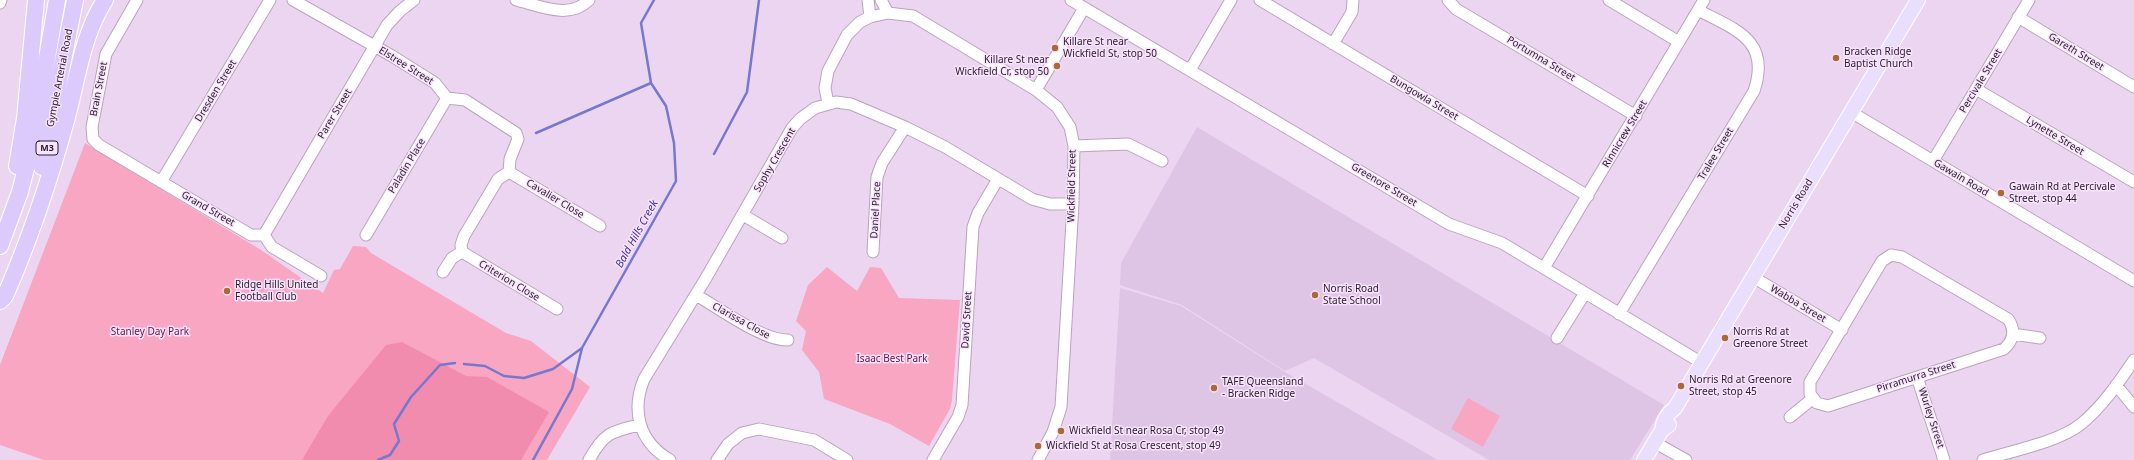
<!DOCTYPE html>
<style>
body{margin:0}
canvas{display:block;background:#ecd5f1}
</style>
<canvas width="2134" height="460"></canvas>
<script>
const ctx = document.querySelector('canvas').getContext('2d');
ctx.lineJoin = 'round';
function paint(path, color) { ctx.fillStyle = color; ctx.fill(path, 'evenodd'); }
function trace(path, color, width, dash) { ctx.strokeStyle = color; ctx.lineWidth = width; ctx.lineCap = dash ? 'butt' : 'round'; ctx.setLineDash(dash || []); ctx.stroke(path); }
function write(font, color, halo, rows, align = 'center') {
  ctx.font = font + ' "Noto Sans",sans-serif'; ctx.lineWidth = 3; ctx.setLineDash([]); ctx.textBaseline = 'middle'; ctx.strokeStyle = halo; ctx.fillStyle = color; for (const [text, x, y, turn = 0] of rows) {
    ctx.save(); ctx.translate(x, y); ctx.rotate((+turn || 0) * Math.PI / 180); ctx.textAlign = isNaN(turn) ? turn : align; if (halo) ctx.strokeText(text, 0, 0); ctx.fillText(text, 0, 0); ctx.restore();
  }
}
const built = new Path2D(`
 M1197 127 1664 405 1630 460H1489L1314 358 1285 371 1182 305 1120 285 1121 263Z
 M1120 288 1181 306 1285 372 1438 460H1110Z`);
const green = new Path2D(`
 M85 143 261 250 323 293 334 270 340 269 353 246 366 247 371 253 506 333 531 341 590 387 547 460H44L0 445V365Z
 M827 267 857 291 870 267 881 268 899 298 960 300 952 400 950 409 929 446 890 424 824 399 819 372 802 350 806 331 796 321 808 285Z
 M1468 398 1500 416 1483 447 1451 429Z`);
const forest = new Path2D(`
 M402 342 466 376 487 377 549 412 521 460H302L328 416 386 345Z`);
const stream = new Path2D(`
 M536 133 651 83
 M714 154 747 92 759 0
 M464 364 485 366 504 376 524 378 553 369 582 348 676 181 674 143 666 106 651 83 641 23 654 0
 M378 460 390 455 399 441 394 424 411 397 440 365 455 363
 M533 460 572 389 582 348`);
const minor = new Path2D(`
 M137 0 106 54 92 127 93 139 99 145 251 235H264L272 247 321 276
 M293 0 392 56 435 83 447 98 465 100 516 133 518 139 510 159 509 172 498 179 464 236 461 245 462 252 452 258 443 272
 M516 0C540 6 569 20 589 0
 M868 0 870 17
 M881 0 888 13
 M1071 0 1449 224 1502 243 1702 363
 M1260 0 1588 196
 M1448 0 1456 9 1636 116
 M1609 0 1679 42
 M0 3 1 0
 M2018 17 2134 87
 M1333 44 1352 12 1353 0
 M1190 70 1231 0
 M1976 89 2134 182
 M1036 90 1084 8
 M828 103 825 88 828 71 847 35 860 22 870 17 888 13 913 16 1036 90 1057 107 1070 127 1074 146 1073 204 1061 407 1053 432 1038 460
 M1851 112 2134 281
 M1074 146 1128 144 1162 161
 M1933 161 2029 0
 M509 172 600 226
 M161 182 270 0
 M743 215 782 238
 M264 235 387 25 400 11 414 0
 M366 235 447 98
 M462 252 557 309
 M873 252 877 177 882 163 905 127
 M1891 255 1902 257 2008 319C2016 330 2013 341 2004 349L1828 406 1817 403 1810 394V382L1882 261Z
 M1544 268 1704 0
 M1753 277 1842 330
 M696 295C719 308 763 341 788 340
 M1619 314 1754 91C1771 40 1736 30 1698 10
 M2013 334 2040 338
 M1557 338 1585 293
 M1917 377 1944 460
 M2116 385 2134 407
 M1790 417 1812 399
 M1654 442 1686 460
 M589 460C604 433 610 432 639 425
 M670 460C639 442 631 411 644 379L706 278 792 128 800 119 815 108 836 102 851 104 905 127 945 147 1032 199 1050 204H1073
 M717 460 728 444 742 433 759 429 814 440 847 460
 M933 460 958 417 962 405 973 227 978 213 998 179
 M1983 460C2011 451 2059 442 2081 424 2102 407 2119 382 2134 360`);
const major = new Path2D(`
 M1662 430C1663 420 1667 414 1675 408L1918 0
 M1644 460 1662 430 1669 425`);
const highway = new Path2D(`
 M17 166 25 118 36 0
 M42 167 75 0
 M0 246 20 192 32 144 57 0
 M0 301 5 296C30 239 49 182 66 121 77 82 82 35 105 0`);
const markers = [
 [1055,48,4,"#ab6935"],
 [1836,58,4,"#ab6935"],
 [1057,66,4,"#ab6935"],
 [2001,193,4,"#ab6935"],
 [227,291,4,"#ab6935"],
 [1315,295,4,"#ab6935"],
 [1725,338,4,"#ab6935"],
 [1681,386,4,"#ab6935"],
 [1214,388,4,"#ab6935"],
 [1061,431,4,"#ab6935"],
 [1038,446,4,"#ab6935"]
];
const shields = [
 [47,148,22]
];
const shieldNames = [
 ["M3",47,148]
];
const poiNames = [
 ["Killare St near",1063,42],
 ["Wickfield St, stop 50",1063,54],
 ["Bracken Ridge",1844,52],
 ["Baptist Church",1844,64],
 ["Killare St near",1049,60,"right"],
 ["Wickfield Cr, stop 50",1049,72,"right"],
 ["Gawain Rd at Percivale",2009,187],
 ["Street, stop 44",2009,199],
 ["Ridge Hills United",235,285],
 ["Football Club",235,297],
 ["Norris Road",1323,289],
 ["State School",1323,301],
 ["Norris Rd at",1733,332],
 ["Greenore Street",1733,344],
 ["Norris Rd at Greenore",1689,380],
 ["Street, stop 45",1689,392],
 ["TAFE Queensland",1222,382],
 ["- Bracken Ridge",1222,394],
 ["Wickfield St near Rosa Cr, stop 49",1069,431],
 ["Wickfield St at Rosa Crescent, stop 49",1046,446]
];
const streetNames = [
 ["Gareth Street",2076,52,31],
 ["Portumna Street",1541,59,31],
 ["Elstree Street",406,66,32],
 ["Gympie Arterial Road",60,78,-79],
 ["Percivale Street",1981,81,-59],
 ["Brain Street",99,89,-79],
 ["Dresden Street",216,91,-59],
 ["Bungowla Street",1424,98,31],
 ["Parer Street",335,114,-59],
 ["Rinnicrew Street",1625,134,-59],
 ["Lynette Street",2055,136,31],
 ["Tralee Street",1716,154,-59],
 ["Sophy Crescent",775,160,-60],
 ["Paladin Place",407,166,-59],
 ["Gawain Road",1961,178,31],
 ["Greenore Street",1384,185,31],
 ["Wickfield Street",1072,186,-89],
 ["Cavalier Close",555,199,31],
 ["Norris Road",1796,204,-59],
 ["Grand Street",208,209,30],
 ["Daniel Place",876,210,-87],
 ["Criterion Close",509,281,31],
 ["Wabba Street",1798,304,31],
 ["David Street",967,320,-87],
 ["Clarissa Close",741,321,29],
 ["Pirramurra Street",1916,377,-18],
 ["Wurley Street",1931,418,72]
];
const parkNames = [
 ["Stanley Day Park",150,332],
 ["Isaac Best Park",892,359]
];
const waterNames = [
 ["Bald Hills Creek",637,234,-61]
];
paint(built, '#dfc5e5');
paint(green, '#f8a6c1');
paint(forest, '#f28caf');
trace(stream, '#7677ce', 2.5);
trace(minor, '#b9a4be', 13);
trace(major, '#fff', 16);
trace(highway, '#fff', 18);
trace(minor, '#fff', 11);
trace(major, '#e9dffd', 14);
trace(highway, '#dbcafb', 16);
for (const [x, y, r, color] of markers) { const dot = new Path2D(); dot.arc(x, y, r, 0, 2 * Math.PI); ctx.fillStyle = color; ctx.fill(dot); trace(dot, '#f9e2fe', 1.5); }
for (const [x, y, w] of shields) { const box = new Path2D(); box.roundRect(x - w / 2, y - 7, w, 14, 3); ctx.fillStyle = '#f9e2fe'; ctx.fill(box); trace(box, '#271f29', 1); }
write('bold 9px', '#271f29', null, shieldNames);
write('10px', '#271f29', '#f9e2fe', poiNames, 'left');
write('10px', '#271f29', '#f9e2fe', streetNames);
write('10px', '#6c123b', '#f9e2fe', parkNames);
write('italic 11px', '#3f349a', '#f9e2fe', waterNames);
</script>
